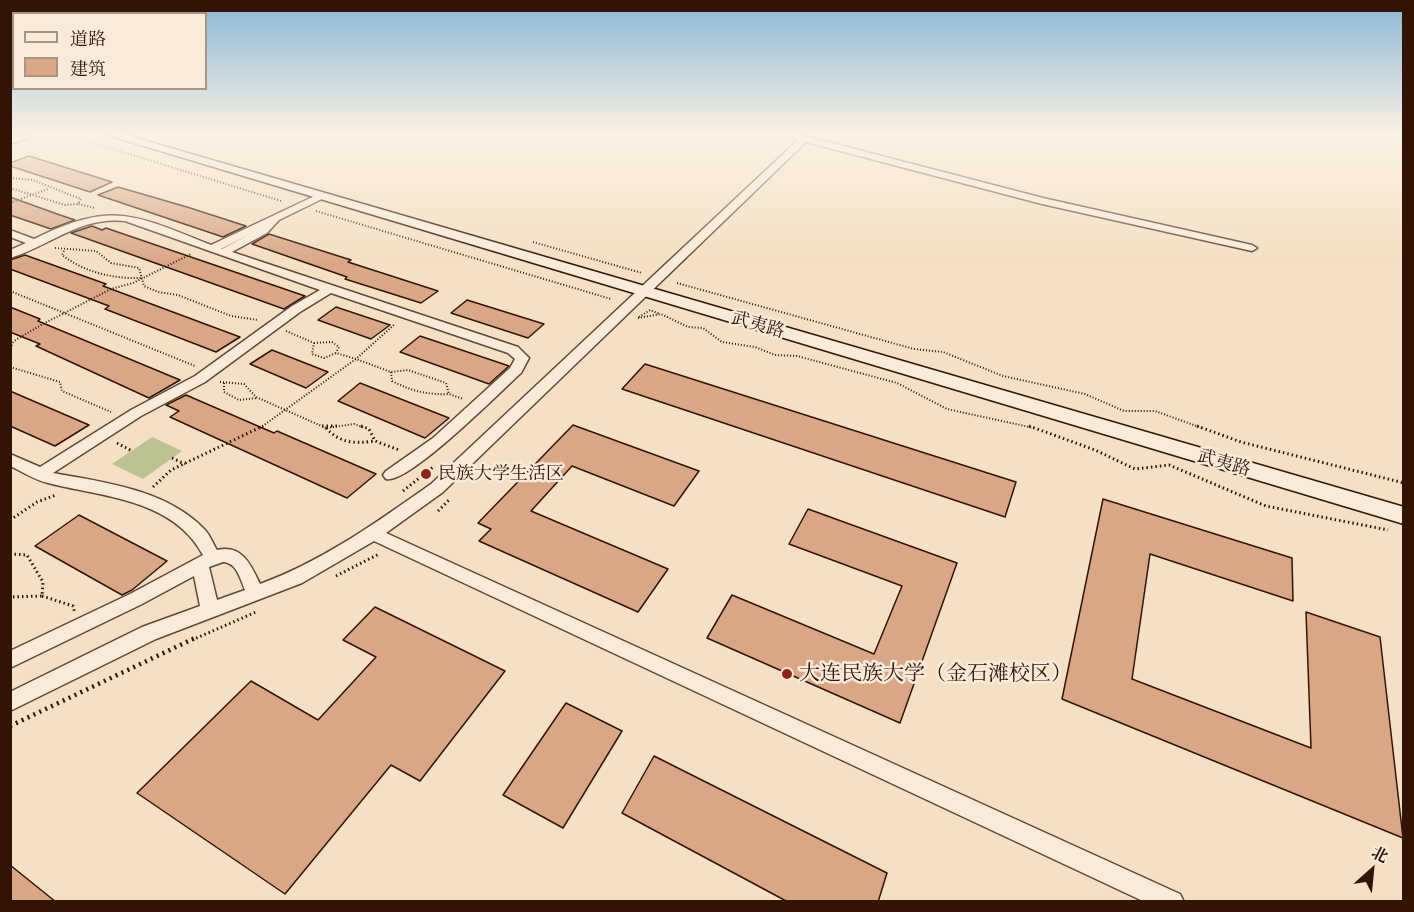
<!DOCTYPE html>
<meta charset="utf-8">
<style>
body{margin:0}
#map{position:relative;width:1414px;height:912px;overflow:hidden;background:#f4e0c4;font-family:"Libre Caslon Text","Noto Serif SC",serif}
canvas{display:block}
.frame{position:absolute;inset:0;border:12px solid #321406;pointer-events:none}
.legend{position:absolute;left:12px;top:12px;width:195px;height:78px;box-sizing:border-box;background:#f8ebd9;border:2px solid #a99585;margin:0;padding:8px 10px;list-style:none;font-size:18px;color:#321406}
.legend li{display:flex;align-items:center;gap:12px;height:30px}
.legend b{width:30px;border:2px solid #a99585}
.north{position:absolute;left:1342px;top:840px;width:60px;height:60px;-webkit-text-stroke:4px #f8ebd9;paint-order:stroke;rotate:27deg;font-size:16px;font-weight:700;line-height:24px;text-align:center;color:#321406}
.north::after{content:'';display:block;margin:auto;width:21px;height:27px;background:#321406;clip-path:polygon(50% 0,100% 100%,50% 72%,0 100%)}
</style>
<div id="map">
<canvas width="1414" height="912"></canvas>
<div class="frame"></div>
<ul class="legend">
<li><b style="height:8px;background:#f8ebd9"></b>道路</li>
<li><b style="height:16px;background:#d9a786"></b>建筑</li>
</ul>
<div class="north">北</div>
</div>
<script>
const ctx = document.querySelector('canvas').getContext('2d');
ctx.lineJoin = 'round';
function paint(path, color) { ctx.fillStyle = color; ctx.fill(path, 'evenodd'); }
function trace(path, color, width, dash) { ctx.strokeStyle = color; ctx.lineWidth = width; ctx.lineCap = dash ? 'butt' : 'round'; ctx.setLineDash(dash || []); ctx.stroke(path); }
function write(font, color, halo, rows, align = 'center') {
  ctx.font = font + ' "Libre Caslon Text","Noto Serif SC",serif'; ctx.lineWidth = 5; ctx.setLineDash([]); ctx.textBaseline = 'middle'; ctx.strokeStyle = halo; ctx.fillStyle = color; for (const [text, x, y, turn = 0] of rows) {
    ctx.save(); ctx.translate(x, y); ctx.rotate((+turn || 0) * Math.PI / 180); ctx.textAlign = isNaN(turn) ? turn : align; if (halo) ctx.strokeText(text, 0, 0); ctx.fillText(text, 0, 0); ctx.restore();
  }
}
const green = new Path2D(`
 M152 437 182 451 143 479 112 464Z`);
const building = new Path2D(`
 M29 156 112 182 90 192 10 166V163Z
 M118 187 187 207 246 226 223 237 98 195Z
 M10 197 60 215 75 220 51 229 10 215Z
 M92 226 102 230 106 228 305 296 284 309 71 233Z
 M269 234 351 260 348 262 438 291 421 303 345 279 347 277 252 244Z
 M25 255 106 284 103 286 240 337 216 352 105 309 109 306 10 269V260Z
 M467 300 544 324 528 338 451 313Z
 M10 307 40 319 38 321 180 380 149 398 36 346 40 344 10 332Z
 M336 307 390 325 371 339 318 320Z
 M420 336 509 366 489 384 400 352Z
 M272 350 328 372 306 388 250 364Z
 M645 364 1016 482 1005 517 622 389Z
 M360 383 449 418 425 438 338 401Z
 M10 391 89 425 55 446 10 426Z
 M186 395 274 433 277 431 376 474 347 498 170 417 179 411 166 405Z
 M573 425 699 471 674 506 572 466 531 511 668 569 638 612 479 541 491 529 478 523Z
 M1103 499 1292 558 1293 601 1150 554 1132 679 1311 748 1306 612 1380 637 1403 838 1062 699Z
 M808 509 957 563 900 723 707 638 732 595 874 654 902 586 789 544Z
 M79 515 167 561 132 590 122 595 35 546Z
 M375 607 505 671 420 781 391 765 285 894 137 793 251 681 318 720 376 657 343 640Z
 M566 703 622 731 563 828 503 795Z
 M654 756 887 873 878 902H788L622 813Z
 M10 865 56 902H10Z`);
const pathFar2 = new Path2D(`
 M68 135 281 201
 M10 178 33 180 81 199 78 204 95 208
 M10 188 65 205 78 204
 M10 203 48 189
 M316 211 611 299
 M533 242 642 273
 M55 248 96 251 111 263 139 268 144 286 158 292 178 295 231 316 258 320
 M64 251 62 255C84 272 113 279 141 278
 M677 283 914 349 943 352 1003 376 1085 394 1124 411H1155L1202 428
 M10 291 195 366
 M639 317 650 310 660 314
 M638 318 661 314 688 327 703 328 722 342 755 347 775 355 797 356 897 383 947 409 1034 428
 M286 331 314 343 312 354 324 358 336 353 356 359 395 324
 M314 343 332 342 339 347 336 353
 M10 348 14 341 41 325 111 289 133 283 191 254
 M10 367 60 382 62 391 111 412
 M391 372 392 381C411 391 428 395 449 394
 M220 382 244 384 256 397 326 428
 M224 383V392L239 400 257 398
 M260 428 356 359 391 372 408 370 446 383 449 394 463 399
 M327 428 354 424 365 428`);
const pathFar1 = new Path2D(`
 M322 426H338
 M361 426 369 429 375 441 399 450
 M1029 426 1095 450 1135 469 1169 465 1266 506 1388 530
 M1197 426 1241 442 1404 483
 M326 428C340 443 354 444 374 441
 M117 443 132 451
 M172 458 185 464
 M153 487 171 470 263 426
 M403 491 433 467
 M438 511 449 500
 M10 520 37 502 56 495
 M10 554 27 555 43 582 42 596 10 597
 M336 576 379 554
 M42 596 73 606 75 613
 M192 640 256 612`);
const path = new Path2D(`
 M10 726 195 638`);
const street = new Path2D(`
 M787 135H801L1043 198 1252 245 1257 248 1252 251 1042 204 806 142 443 492 386 533 1180 894 1184 902H1145L374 541 302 583 156 639 10 711V692L142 627 200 606 194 576 142 604 10 668V651L130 594 203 555C173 499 103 497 48 483 35 480 23 472 10 466V454L40 467 131 410 195 376 292 306 320 290 125 221C80 216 50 246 10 258V250L26 243 10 237V230L34 239C113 200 135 215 211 245L321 193 326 196 324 198 279 220 267 233 232 252 518 347 529 358 521 373C501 391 408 485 386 479L383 475 386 471 433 438 510 368 515 359 508 353 331 293 300 312 205 382 141 416 53 473C104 482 168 490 205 530 210 535 213 544 217 550 242 544 251 565 260 584 323 561 377 522 431 484L798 140ZM250 234 222 249H221ZM223 562C237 563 240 578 245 590L217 600 209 567Z`);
const secondary = new Path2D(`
 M31 135 29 138 10 144V136Z
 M107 135H126L1404 507V524Z`);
const markers = [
 [426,474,6,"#8f2418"],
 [787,674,6,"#8f2418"]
];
const streetNames = [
 ["武夷路",758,325,16],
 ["武夷路",1224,463,16]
];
const poiNames = [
 ["民族大学生活区",438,474]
];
const nearPoinames = [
 ["大连民族大学（金石滩校区）",799,674]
];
paint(green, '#bdc293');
paint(building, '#d9a786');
trace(building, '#321406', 1.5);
trace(street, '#624736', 3);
trace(secondary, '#321406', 3);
trace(pathFar2, '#321406', 2, [1, 2]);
trace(pathFar1, '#321406', 3, [1.5, 3]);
trace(path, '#321406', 4.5, [2, 4.5]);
paint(street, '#f8ebd9');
paint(secondary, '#f8ebd9');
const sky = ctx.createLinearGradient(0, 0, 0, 263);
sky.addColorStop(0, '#8ab7d6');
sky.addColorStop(0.51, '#faf1e4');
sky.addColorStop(1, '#faf1e400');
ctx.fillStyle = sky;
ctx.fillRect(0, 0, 1414, 263);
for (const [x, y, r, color] of markers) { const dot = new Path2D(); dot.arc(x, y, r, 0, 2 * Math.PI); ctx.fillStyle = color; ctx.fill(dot); trace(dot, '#f8ebd9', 2); }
write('18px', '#321406', '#f8ebd9', streetNames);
write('18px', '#321406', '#f8ebd9', poiNames, 'left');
write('21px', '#321406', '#f8ebd9', nearPoinames, 'left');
</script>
